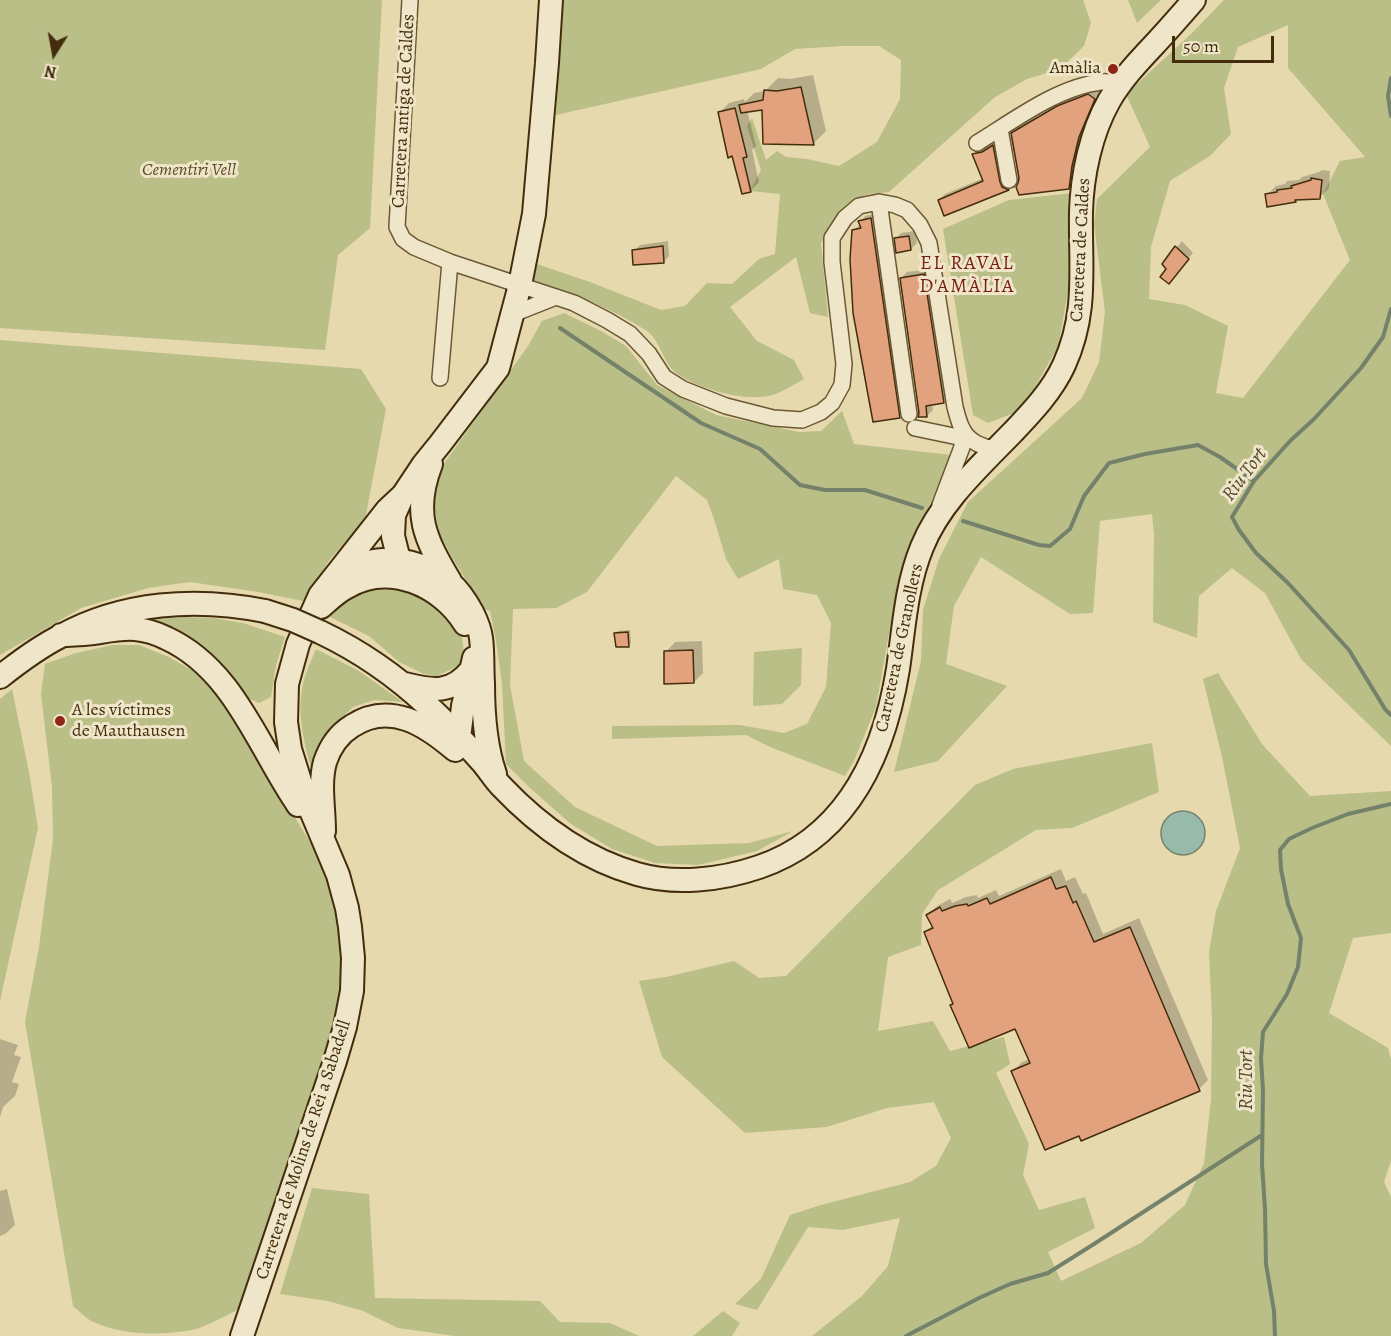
<!DOCTYPE html>
<meta charset="utf-8">
<style>
body{margin:0}
#map{position:relative;width:1391px;height:1336px;overflow:hidden;background:#e7d9ae;font-family:Alegreya,serif}
canvas{display:block}
.north{position:absolute;left:24px;top:24px;width:60px;height:60px;-webkit-text-stroke:4px #efe6ca;paint-order:stroke;rotate:191deg;font-size:16px;font-weight:700;line-height:24px;text-align:center;color:#432d0c}
.north::after{content:'';display:block;margin:auto;width:21px;height:27px;background:#432d0c;clip-path:polygon(50% 0,100% 100%,50% 72%,0 100%)}
.scale{position:absolute;left:1172px;top:36px;width:102px;height:27px;box-sizing:border-box;border:3px solid #432d0c;border-top:0;padding-left:8px;font-size:18px;line-height:21px;white-space:nowrap;color:#432d0c;-webkit-text-stroke:4px #efe6ca;paint-order:stroke}
</style>
<div id="map">
<canvas width="1391" height="1336"></canvas>
<div class="north">N</div>
<div class="scale">50 m</div>
</div>
<script>
const ctx = document.querySelector('canvas').getContext('2d');
ctx.lineJoin = 'round';
function paint(path, color) { ctx.fillStyle = color; ctx.fill(path, 'evenodd'); }
function trace(path, color, width, dash) { ctx.strokeStyle = color; ctx.lineWidth = width; ctx.lineCap = dash ? 'butt' : 'round'; ctx.setLineDash(dash || []); ctx.stroke(path); }
function write(font, color, halo, rows, align = 'center') {
  ctx.font = font + ' Alegreya,serif'; ctx.lineWidth = 6; ctx.setLineDash([]); ctx.textBaseline = 'middle'; ctx.strokeStyle = halo; ctx.fillStyle = color; for (const [text, x, y, turn = 0] of rows) {
    ctx.save(); ctx.translate(x, y); ctx.rotate((+turn || 0) * Math.PI / 180); ctx.textAlign = isNaN(turn) ? turn : align; if (halo) ctx.strokeText(text, 0, 0); ctx.fillText(text, 0, 0); ctx.restore();
  }
}
const green = new Path2D(`
 M0 0H382L370 228 338 255 325 350 0 328Z
 M562 0H1083L1091 23 1084 46 1060 69 1027 79 995 97 889 192 870 194 854 199 836 220 821 243 828 317 810 313 796 257 730 307 757 341 794 360 804 379C794 384 785 391 775 394 751 404 696 389 675 372 663 362 660 340 647 331 611 308 571 292 530 281L531 262 590 282 661 310 685 306 707 283 732 284 759 259 775 254 780 194 750 191 761 170 747 126 752 118 766 160 777 151 786 157 807 159 839 166 877 142 900 99 901 60 879 46H842L795 49 761 69 556 115Z
 M1128 0H1161L1137 23Z
 M1224 0H1391V746L1301 659 1265 593 1232 568 1199 596 1197 638 1153 622 1154 534 1152 514 1100 521 1093 613 1070 614 981 557 954 606 946 664 1007 686 938 761 894 772 921 661 923 610 939 559 968 502 1082 398 1099 362 1105 312 1094 224 1097 199 1150 147 1126 94 1192 33ZM1288 25V68L1365 157 1340 161 1323 194 1350 260 1243 398 1216 393 1228 326 1185 305 1149 299 1151 247 1170 181 1211 155 1231 134 1224 88 1238 47Z
 M1073 193 1069 286 1058 347 1032 392 1014 413 988 423 973 415 943 229 1009 200Z
 M564 313 601 331 626 346 657 385 716 415 799 432 821 431 842 411 854 444 951 455 899 577 876 707 854 761 845 776 770 747 746 735 612 739V726L740 725 784 733 807 724 826 687 831 623 817 595 783 589 779 559 738 579 726 559 714 519 707 500 676 476 587 592 556 608 513 609 510 685 524 761 575 807 657 846 749 843 793 831 757 851 698 865 655 863 612 849 571 824 530 788 506 764 502 684 496 641 490 611 485 610 451 556 440 535 434 506 435 484 445 462 528 346 542 321Z
 M0 340 361 369 386 409 365 520 330 559 303 601 258 592 190 582 148 588 81 608 0 655Z
 M393 589 417 592 444 612 462 638 464 651 460 665 437 676 424 674 399 662 369 636 328 616 348 601 367 591Z
 M185 617 214 618 243 623 285 637 276 665 271 697 259 703 247 698 174 630 157 621 146 619Z
 M113 645H139L169 657 195 672 222 698 313 847 328 877 339 926 342 963 339 1000 328 1045 315 1092 244 1307C228 1314 213 1323 197 1329 162 1336 123 1336 91 1321 85 1317 79 1311 73 1306L25 1022 39 947 53 839 52 787 41 694 45 664 76 653Z
 M802 648 801 685 782 704 753 706 754 652Z
 M316 649 359 671 403 702 374 700 353 707 338 722 320 748 314 778C305 746 295 714 304 680 307 669 312 659 316 649Z
 M1218 673 1262 744 1310 796 1391 791V933L1353 938 1329 1013 1388 1048 1391 1059V1161L1384 1182 1391 1197V1336H812L862 1296 888 1266 900 1218 843 1230 808 1227 757 1310 735 1304 761 1279 790 1215 821 1205 910 1182 936 1166 951 1138 934 1102 887 1108 827 1127 745 1133 662 1057 639 981 666 977 734 961 759 978 786 976 975 785 1013 769 1152 743 1159 792 1072 828 1036 830 938 890 922 914 921 945 888 957 878 1031 933 1021 950 1051 1004 1037 1010 1064 996 1073 1029 1144 1023 1175 1039 1210 1085 1197 1095 1228 1048 1252 1061 1281 1141 1243 1185 1205 1204 1163 1211 1099 1212 1019 1209 952 1216 911 1240 848 1222 757 1203 679Z
 M12 689 29 772 38 828 0 1001V699Z
 M312 1188 369 1194 375 1298 540 1301 560 1322 610 1323 639 1336H455L398 1328 363 1311 328 1301 280 1294Z
 M723 1311 740 1323 732 1336H693Z`);
const water = new Path2D(`
 M1161 833a22 22 0 1 1 44 0a22 22 0 1 1-44 0Z`);
const shadow = new Path2D(`
 M813 75 826 131 814 143 764 108 747 110 756 146 752 150 759 182 750 191 720 112 729 103 744 99 745 102 754 93 765 91 778 78 790 79Z
 M1095 89 1100 92 1085 130 1075 181 1068 187 1020 178 1012 134 1018 128 1065 101Z
 M999 140 1013 183 1008 188 945 214 939 200 945 194 984 178 974 154 980 148 989 146Z
 M1322 170 1330 171 1329 188 1319 198H1298L1295 201 1267 195 1276 186 1285 184 1287 181 1299 180 1302 177 1319 172Z
 M877 213 905 410 900 416 854 230 861 224 860 222 865 216Z
 M915 231 917 243 911 249 896 239 901 233Z
 M668 241 669 256 664 262 634 251 640 245Z
 M1182 241 1193 253 1174 276 1164 264Z
 M930 269 950 396 944 402 932 404 933 410 927 416 901 278 907 272Z
 M630 630 631 643 628 645 615 633 618 631Z
 M702 641 703 673 694 682 666 652 675 642Z
 M1061 869 1066 881 1075 877 1083 894 1086 893 1103 934 1139 918 1208 1080 1199 1089 1080 1134 1013 1071 1022 1062 1030 1059 1015 1027 954 1003 925 932 933 925 928 915 937 906 950 899 952 903 966 897 977 895 978 898 996 890 999 896Z
 M0 1039 18 1045 14 1055 21 1057 12 1082 19 1084 15 1096 3 1107 0 1117Z
 M7 1189 15 1225 5 1234 0 1236V1191Z`);
const stream = new Path2D(`
 M1391 78 1388 96 1391 116
 M1391 309 1383 337 1361 368 1314 419 1290 441 1254 481 1232 517 1239 530 1256 553 1288 583 1349 650 1385 709 1391 715
 M560 328 701 423 760 449 800 485 825 490H865L922 508
 M963 521 1039 545 1050 546 1070 529 1084 496 1109 463 1145 454 1198 445 1220 457 1254 481
 M906 1336 979 1298 1010 1284 1048 1273 1094 1244 1262 1135
 M1275 1336 1274 1311 1266 1264 1265 1209 1262 1164 1263 1090 1261 1058 1263 1032 1287 994 1298 967 1301 938 1288 904 1281 869 1280 850 1289 839 1312 828 1348 814 1391 804`);
const building = new Path2D(`
 M801 87 814 145 763 144 762 110 741 113 739 105 763 100 764 90 777 91Z
 M1088 94 1095 99 1079 137 1072 166 1069 189 1019 195 1016 187 1018 183 1019 178 1011 133 1057 106Z
 M735 108 747 157 743 158 751 192 742 194 732 156 728 158 718 112Z
 M993 145 1000 182 1002 187 1009 190 944 216 938 200 983 181 972 154 982 152Z
 M1311 178 1322 180 1320 199 1295 200 1296 202 1267 207 1265 194 1277 192V190L1292 188 1291 186 1311 180Z
 M871 218 900 418 873 422 853 313 850 259 852 230 861 228 858 221Z
 M909 236 911 250 896 253 894 238Z
 M663 246 664 263 633 265 632 250Z
 M1175 246 1189 259 1169 284 1160 277 1166 269 1162 264Z
 M924 274 944 403 926 406 927 417H918L919 413 900 278Z
 M628 632 629 647H616L614 633Z
 M693 650 694 683 664 684V651Z
 M1051 877 1056 889 1066 886 1073 903 1076 901 1094 942 1130 927 1200 1091 1081 1141 1079 1136 1045 1150 1011 1071 1030 1063 1015 1029 969 1048 950 1005 953 1004 924 932 933 928 926 915 940 907 942 911 955 906 967 904 968 906 987 898 990 904Z`);
const street = new Path2D(`
 M410 0 397 227 403 239 414 247 450 262 574 303 607 320 630 334 649 354 664 377 683 389 726 406 773 418 802 420 821 412 832 403 842 385 844 364 832 262V238L845 218 859 206 879 202 895 205 907 210 920 225 929 243 955 407C957 414 959 424 963 430 969 442 984 448 996 449
 M1000 129 1009 180
 M977 143C1013 121 1059 86 1102 82 1108 81 1114 83 1120 84
 M879 202 909 414
 M513 314 556 297
 M440 378 450 262
 M915 428 963 438
 M940 505 962 447 963 431`);
const secondary = new Path2D(`
 M431 464C412 513 425 539 450 581
 M401 499 394 515 393 536 399 560 409 570
 M339 573C363 559 392 556 418 565 445 574 458 587 472 612 476 620 480 629 481 638 483 653 482 668 483 683 483 714 485 745 495 774
 M321 607C329 600 337 592 347 587 389 562 441 585 465 624
 M320 632C360 651 396 676 428 706 447 723 465 743 482 762 489 770 494 779 501 786 538 825 584 859 637 874 675 885 721 880 759 867 847 837 884 755 898 669 904 628 906 586 922 547 940 502 979 467 1013 432 1032 412 1052 391 1064 365 1088 312 1080 268 1081 212 1082 175 1091 133 1109 101 1121 80 1137 63 1153 46 1167 31 1181 15 1194 0
 M61 635C72 635 83 634 94 633 107 631 121 628 135 629 146 630 156 633 166 638 234 669 258 747 298 805
 M0 677C19 662 39 647 61 636 123 602 196 597 265 611
 M405 684C433 691 451 694 471 670
 M459 738 463 706 474 658
 M324 831C324 808 319 784 325 762 330 747 339 734 352 726 390 701 426 725 455 750
 M242 1336 335 1061 345 1027 352 991 353 958 350 927 347 908 338 875 304 794 290 749 286 722 287 684 298 644 320 595 387 510 403 495 423 465 440 444 498 368 520 285 534 214 547 63 551 0`);
const secondaryBridge = new Path2D(`
 M265 611 293 620 320 632`);
const markers = [
 [1113,69,6,"#8f2418"],
 [60,721,6,"#8f2418"]
];
const poiNames = [
 ["Amàlia",1101,69],
 ["A les víctimes",72,711,"left"],
 ["de Mauthausen",72,732,"left"]
];
const streetNames = [
 ["Carretera antiga de Caldes",404,111,-87],
 ["Carretera de Caldes",1081,250,-87],
 ["Carretera de Granollers",900,648,-78],
 ["Carretera de Molins de Rei a Sabadell",304,1150,-72]
];
const parkNames = [
 ["Cementiri Vell",189,171]
];
const neighbourhoodNames = [
 ["EL RAVAL",967,264],
 ["D'AMÀLIA",967,287]
];
const waterNames = [
 ["Riu Tort",1245,475,-53],
 ["Riu Tort",1247,1080,-90]
];
paint(green, '#babe87');
paint(water, '#97baaa');
trace(water, '#75826b', 1.5);
paint(shadow, '#0003');
trace(stream, '#75826b', 4);
paint(building, '#e2a27d');
trace(building, '#432d0c', 1.5);
trace(street, '#6c5834', 18);
trace(secondary, '#432d0c', 26);
trace(street, '#efe6ca', 15);
trace(secondary, '#efe6ca', 22);
trace(secondaryBridge, '#432d0c', 26, []);
trace(secondaryBridge, '#efe6ca', 22);
for (const [x, y, r, color] of markers) { const dot = new Path2D(); dot.arc(x, y, r, 0, 2 * Math.PI); ctx.fillStyle = color; ctx.fill(dot); trace(dot, '#efe6ca', 2); }
write('18px', '#432d0c', '#efe6ca', poiNames, 'right');
write('18px', '#432d0c', '#efe6ca', streetNames);
write('italic 18px', '#5b4a25', '#efe6ca', parkNames);
ctx.letterSpacing = '1.5px';
write('20px', '#7a1f14', '#efe6ca', neighbourhoodNames);
ctx.letterSpacing = '0px';
write('italic 20px', '#54492c', '#efe6ca', waterNames);
</script>
